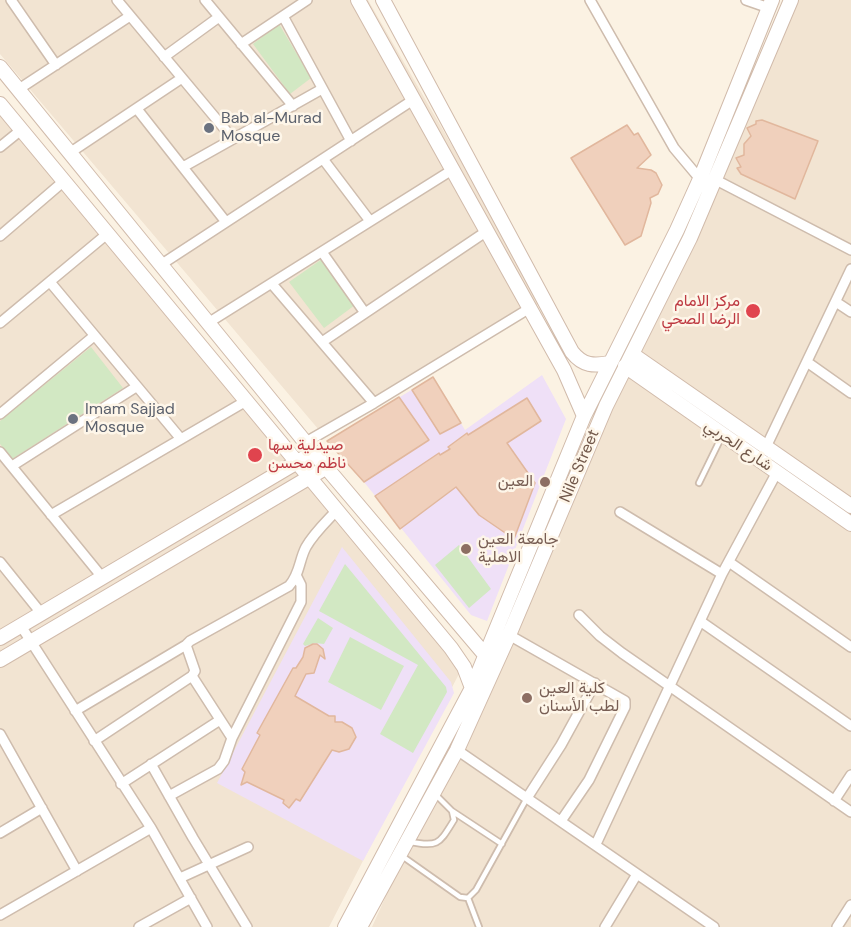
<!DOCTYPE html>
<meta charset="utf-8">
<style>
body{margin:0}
canvas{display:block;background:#fbf2e3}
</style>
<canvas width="851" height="927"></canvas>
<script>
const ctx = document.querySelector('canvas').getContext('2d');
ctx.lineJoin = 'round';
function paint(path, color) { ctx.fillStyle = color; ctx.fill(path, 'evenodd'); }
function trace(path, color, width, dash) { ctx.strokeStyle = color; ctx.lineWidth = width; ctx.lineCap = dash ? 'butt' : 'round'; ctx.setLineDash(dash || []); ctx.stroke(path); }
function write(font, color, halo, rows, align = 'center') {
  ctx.font = font + ' "DM Sans",Vazirmatn,sans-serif'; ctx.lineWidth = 5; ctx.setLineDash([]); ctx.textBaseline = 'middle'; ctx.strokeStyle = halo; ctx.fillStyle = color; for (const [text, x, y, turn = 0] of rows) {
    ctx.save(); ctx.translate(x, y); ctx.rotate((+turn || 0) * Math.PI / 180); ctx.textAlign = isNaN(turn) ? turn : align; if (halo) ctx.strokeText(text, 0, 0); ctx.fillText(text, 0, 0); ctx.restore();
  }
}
const residential = new Path2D(`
 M0 0H368L542 302 319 430 0 54Z
 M789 0H851V927H372Z
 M0 111 463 666 329 927H0Z`);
const education = new Path2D(`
 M542 375 566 419 487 621 471 615 364 482 327 441 433 377 465 430Z
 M342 547 451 682 454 693 363 861 217 783Z`);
const green = new Path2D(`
 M279 24 311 78 290 94 253 44Z
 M322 259 355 305 324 328 289 282Z
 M91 347 123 388 12 459 0 444V421Z
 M459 545 491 589 469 608 435 565Z
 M345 564 446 687 447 692 413 753 380 734 418 665 319 611Z
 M318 618 333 628 324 644 315 643 305 646 303 644Z
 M350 637 404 666 381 710 328 682Z`);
const building = new Path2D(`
 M762 120 818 141 795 199 741 174 737 168 741 167 736 158 744 155V144L751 136 747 128 756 124V121Z
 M627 125 634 135 638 133 651 155 637 168 651 170 656 173 662 185 658 194 650 198 651 203 641 236 625 245 571 158Z
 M433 377 461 423 440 434 412 390Z
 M399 397 429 440 364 482 327 441Z
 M527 398 541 421 507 443 535 483 514 539 479 515 456 487 400 529 375 496 439 453 440 455 450 449 448 447 467 433 468 435Z
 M313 644H317L323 649 325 659 320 655 314 673 306 674 295 696 329 716H335V722H342L352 728 356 737 349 749 339 752 332 750 300 801 296 799 289 808 283 803 284 800 247 782 241 785 245 772 242 769 260 735 257 733 293 668H296L303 657 305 648Z`);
const lane = new Path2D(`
 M699 483 722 436
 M452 811 502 844
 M410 842C439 847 439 844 454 820L452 811 435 794
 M402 856 460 897 468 898 476 890 527 798
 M468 898 479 927`);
const street = new Path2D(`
 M11 0 56 65
 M117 0 233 139
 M205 0 293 106
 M590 0 674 148 700 179
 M746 0 769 8
 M283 16 351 141
 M241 44 307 0
 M164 57 219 17
 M19 89 130 16
 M137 109 226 222
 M0 147 21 130
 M71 152 182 78
 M323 159 370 221
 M183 167 322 89
 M716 180 851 250
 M0 236 64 181
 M322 252 365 313
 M162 264 413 100
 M50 282 181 439
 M272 284 374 403
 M836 302 851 312
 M0 323 107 234
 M208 323 452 170
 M322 342 487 231
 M807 362 851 393
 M0 414 94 336
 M306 442 374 403 530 308
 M766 447 851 269
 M0 452 102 577
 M12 466 136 387
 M620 512 722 574
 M51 515 246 401
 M0 562 41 613
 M729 562 851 647
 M579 615 600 636 622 653 851 812
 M700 621 851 726
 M21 626 151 828 207 927
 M509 635 625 701V707L589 780 561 821
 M192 676 232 738
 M75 711 186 645
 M0 734 77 871
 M94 741 192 676 195 671 186 645 190 641 289 586C300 574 299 560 306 547 314 533 326 522 337 510
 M457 750 714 927
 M151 764 193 838 247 927
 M121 784 220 720
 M169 796 218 769 224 761 232 738 301 602V585L297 577
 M527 798 561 745 595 683
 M834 801 851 775
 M0 833 42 808
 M596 844 722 574 777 472
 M180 878 248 847
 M0 915 151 828
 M139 927 191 898
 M605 927 637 874
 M837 927 851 905`);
const secondary = new Path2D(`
 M358 0 564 370 584 416
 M383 0 572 352C583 366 594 366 610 363
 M0 67 314 453 486 656
 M0 104 451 648 464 667 472 688
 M632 354 851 506
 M625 366 851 524
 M0 638 304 458
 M0 660 327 467
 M345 927 472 688 584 416 677 230 700 179 772 0
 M360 927 457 750 509 635 606 406 690 238 791 0`);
const markers = [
 [209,128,6,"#6b7280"],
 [753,311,8,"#e0444e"],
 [73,419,6,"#6b7280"],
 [255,455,8,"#e0444e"],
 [545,482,6,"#8d6e63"],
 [466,549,6,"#8d6e63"],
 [527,698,6,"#8d6e63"]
];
const worshipNames = [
 ["Bab al-Murad",221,119],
 ["Mosque",221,137],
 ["Imam Sajjad",85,410],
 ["Mosque",85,428]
];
const healthNames = [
 ["مركز الامام",740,302],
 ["الرضا الصحي",740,320],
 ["صيدلية سها",268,446,"left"],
 ["ناظم محسن",268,464,"left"]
];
const streetNames = [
 ["شارع الحربي",738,446,34],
 ["Nile Street",580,466,-67]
];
const educationNames = [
 ["العين",533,482,"right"],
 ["جامعة العين",478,540],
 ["الاهلية",478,558],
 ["كلية العين",539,689],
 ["لطب الأسنان",539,707]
];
paint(residential, '#f2e4d2');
paint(education, '#efe0f7');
paint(green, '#d2e8c3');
paint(building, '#f0d0bc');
trace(building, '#e1b79d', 1.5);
trace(lane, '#cebcad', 8);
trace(street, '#cebcad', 12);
trace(secondary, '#d1bbab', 16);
trace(lane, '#fff', 4.5);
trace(street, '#fff', 9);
trace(secondary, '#fff', 14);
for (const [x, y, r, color] of markers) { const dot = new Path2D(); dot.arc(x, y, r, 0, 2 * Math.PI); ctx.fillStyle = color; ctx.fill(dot); trace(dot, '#fef6e9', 2); }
write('16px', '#5b616d', '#fef6e9', worshipNames, 'left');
write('16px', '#be3a42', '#fef6e9', healthNames, 'right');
write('16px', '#72584a', '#fef6e9', streetNames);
write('16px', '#785e54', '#fef6e9', educationNames, 'left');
</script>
